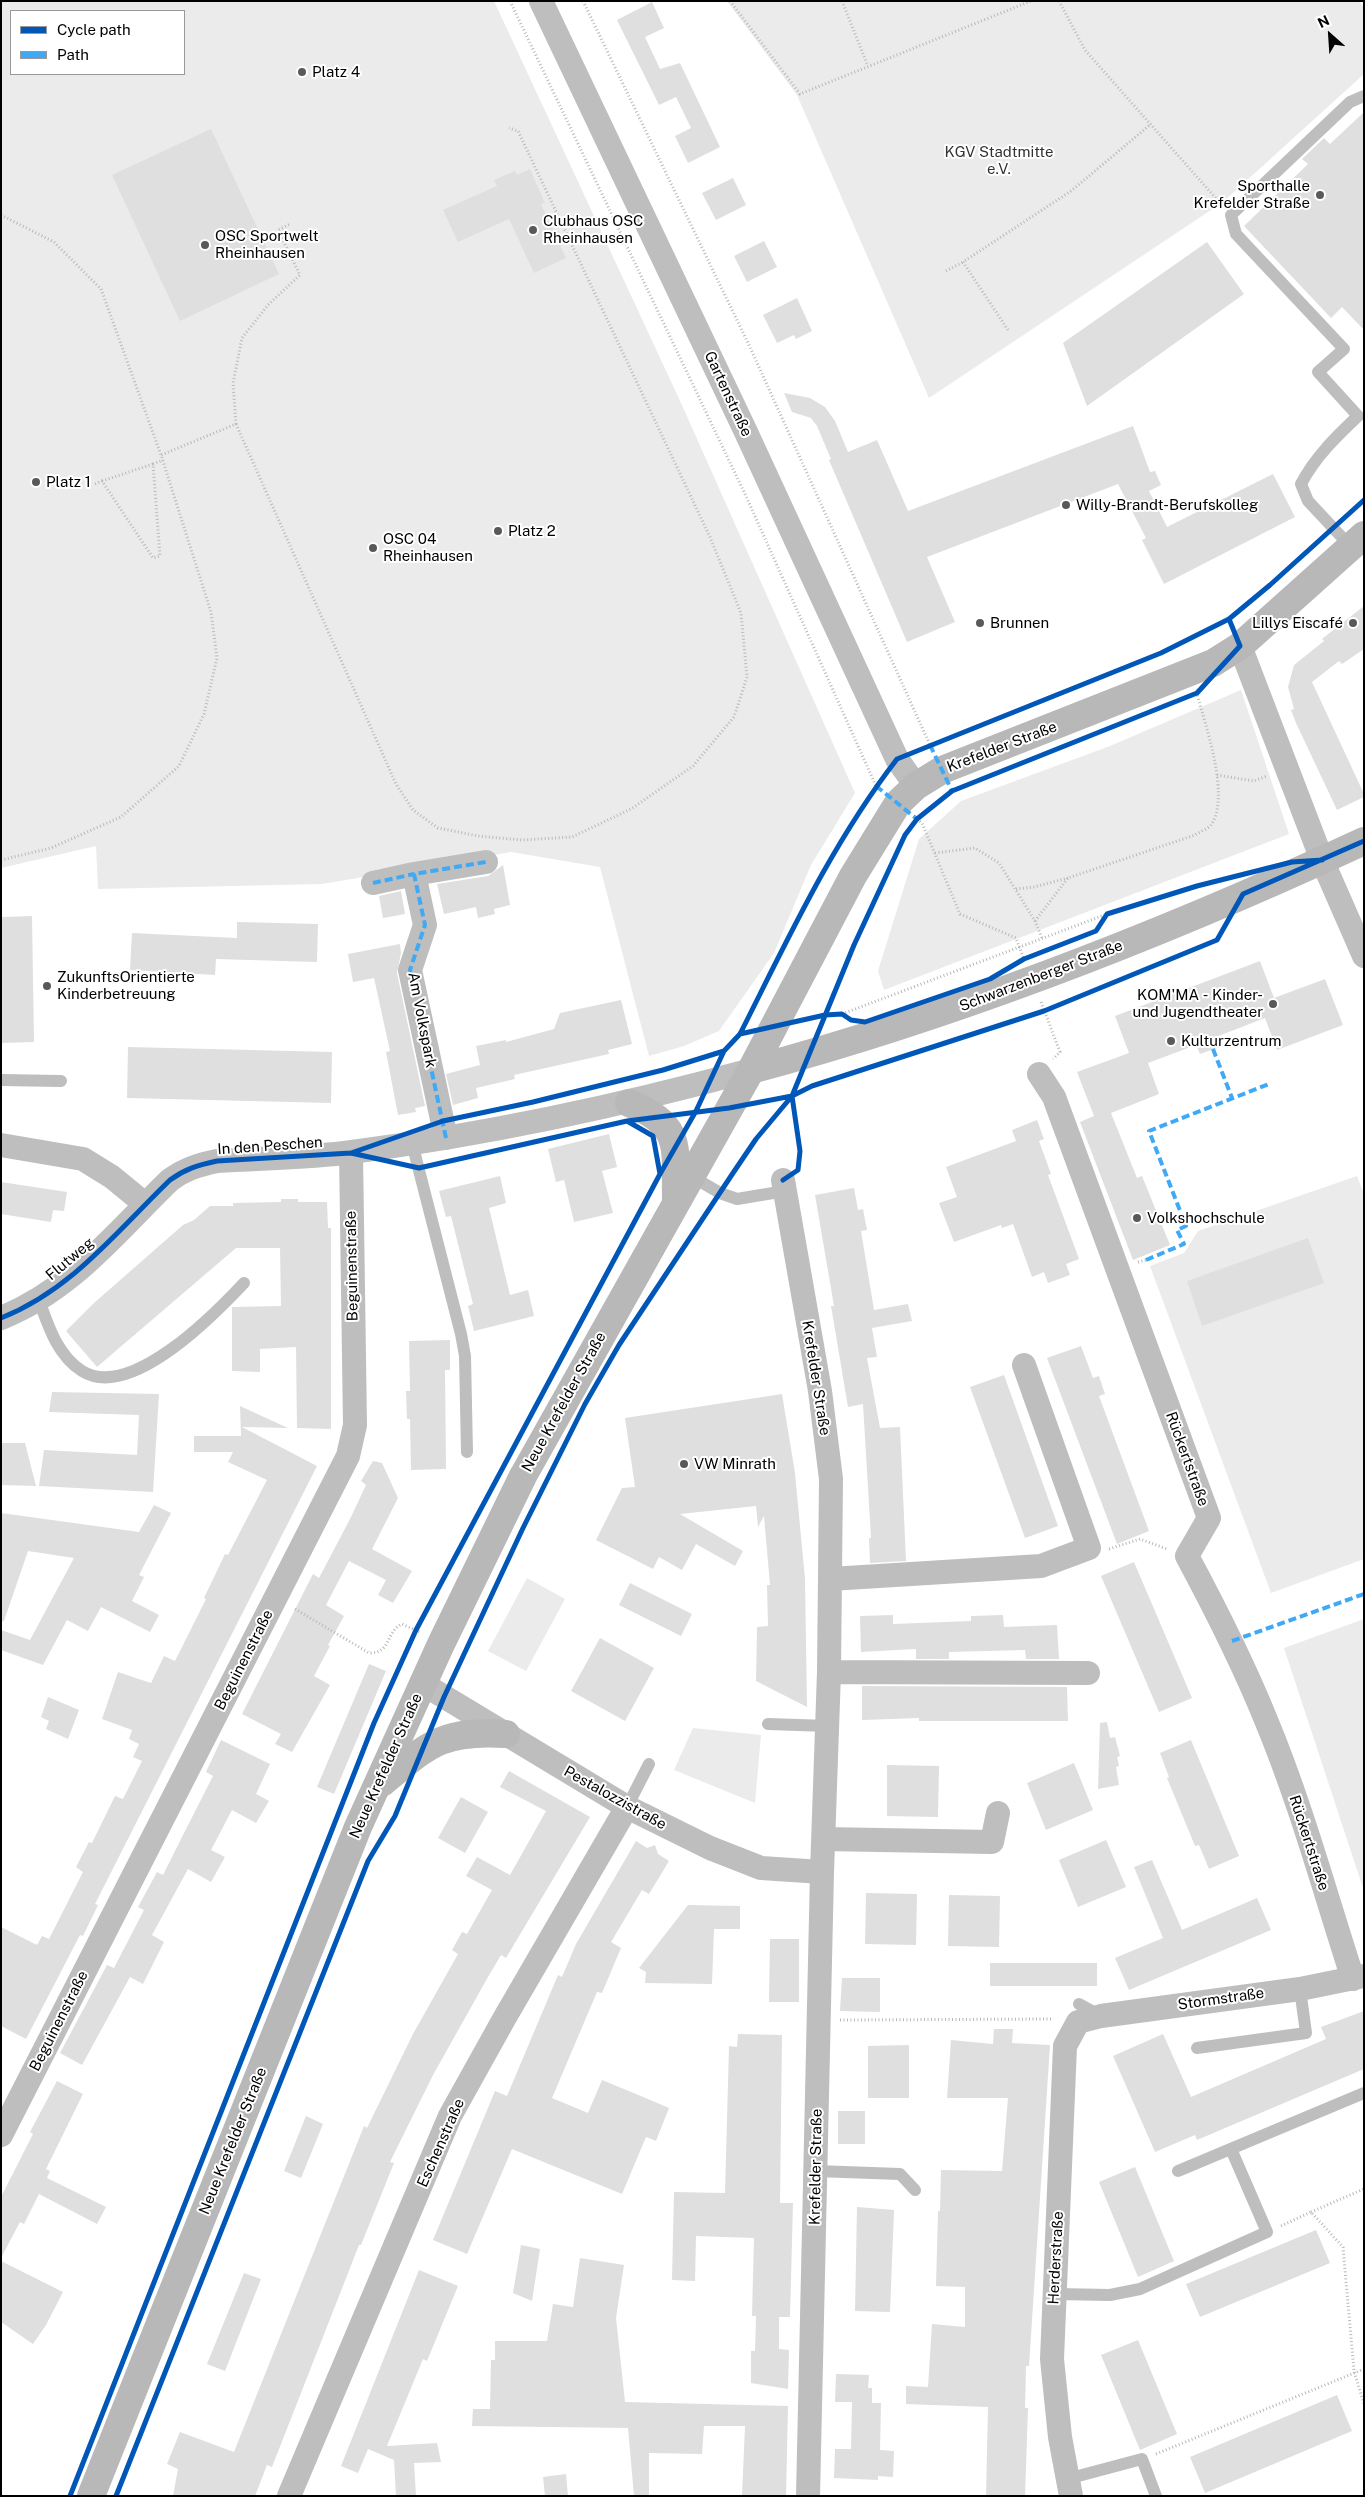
<!DOCTYPE html>
<meta charset="utf-8">
<style>
body{margin:0}
#map{position:relative;width:1365px;height:2497px;overflow:hidden;background:#fff;font-family:"Public Sans",sans-serif}
canvas{display:block}
.frame{position:absolute;inset:0;border:2px solid #000;pointer-events:none}
.legend{position:absolute;left:10px;top:10px;width:175px;height:65px;box-sizing:border-box;background:#fff;border:1px solid #999;margin:0;padding:6px 9px;list-style:none;font-size:15px;color:#000}
.legend li{display:flex;align-items:center;gap:10px;height:25px}
.legend b{width:25px;border:1px solid #999}
.north{position:absolute;left:1305px;top:10px;width:50px;height:50px;-webkit-text-stroke:4px #fff;paint-order:stroke;rotate:334deg;font-size:14px;font-weight:700;line-height:20px;text-align:center;color:#000}
.north::after{content:'';display:block;margin:auto;width:18px;height:22px;background:#000;clip-path:polygon(50% 0,100% 100%,50% 72%,0 100%)}
</style>
<div id="map">
<canvas width="1365" height="2497"></canvas>
<div class="frame"></div>
<ul class="legend">
<li><b style="height:6px;background:#0057b8"></b>Cycle path</li>
<li><b style="height:6px;background:#3fa9f5"></b>Path</li>
</ul>
<div class="north">N</div>
</div>
<script>
const ctx = document.querySelector('canvas').getContext('2d');
ctx.lineJoin = 'round';
function paint(path, color) { ctx.fillStyle = color; ctx.fill(path, 'evenodd'); }
function trace(path, color, width, dash) { ctx.strokeStyle = color; ctx.lineWidth = width; ctx.lineCap = dash ? 'butt' : 'round'; ctx.setLineDash(dash || []); ctx.stroke(path); }
function write(font, color, halo, rows, align = 'center') {
  ctx.font = font + ' "Public Sans",sans-serif'; ctx.lineWidth = 4; ctx.setLineDash([]); ctx.textBaseline = 'middle'; ctx.strokeStyle = halo; ctx.fillStyle = color; for (const [text, x, y, turn = 0] of rows) {
    ctx.save(); ctx.translate(x, y); ctx.rotate((+turn || 0) * Math.PI / 180); ctx.textAlign = isNaN(turn) ? turn : align; if (halo) ctx.strokeText(text, 0, 0); ctx.fillText(text, 0, 0); ctx.restore();
  }
}
const green = new Path2D(`
 M1 1H494L681 403 855 793 811 865 774 953 719 1031 684 1046 649 1056 600 867 511 852 322 884 98 889 96 846 1 868ZM11 11H184V74H11Z
 M727 1H1359L1364 7V74L1223 202 929 398 797 95Z
 M1241 690 1289 834 884 990 878 971 919 839 961 801 1110 746Z
 M1357 1176 1364 1194V1559L1271 1593 1150 1266 1184 1253 1198 1231Z
 M527 1578 565 1599 526 1671 488 1651Z
 M1364 1619V1891L1284 1648Z
 M693 1728 761 1735 755 1803 674 1770Z`);
const building = new Path2D(`
 M652 2 664 28 645 37 660 69 680 63 720 147 688 163 675 136 691 128 676 97 659 105 617 20Z
 M1364 112V330L1342 307 1331 318 1244 226 1308 164 1302 159 1324 138 1330 144Z
 M211 129 279 274 180 321 112 175Z
 M530 169 545 203 541 204 566 258 534 273 509 219 458 242 443 210 497 186 494 180 515 171 517 175Z
 M733 178 746 205 716 220 702 193Z
 M764 241 777 267 747 282 734 256Z
 M1207 242 1244 294 1087 406 1063 343Z
 M797 298 812 331 796 339 794 335 777 343 763 315Z
 M784 393 810 398 825 407 835 421 848 452 877 440 908 511 1133 426 1150 472 1155 471 1161 485 1149 491 1167 527 1273 474 1295 517 1164 584 1142 540 1146 538 1118 484 927 557 955 622 907 642 829 460 831 459 817 426 811 418 792 412Z
 M1364 606V649L1342 664 1339 661 1312 682 1364 794V797L1337 810 1296 723 1291 710 1294 709 1288 687 1294 665 1324 641 1322 639Z
 M503 865 510 905 494 909 495 914 478 918 476 907 444 914 437 884 488 876Z
 M401 891 405 914 383 918 379 896Z
 M32 916 34 1042 1 1043V917Z
 M237 922 318 924 317 962 216 959 215 975 130 970 132 933 237 938Z
 M400 944 401 953 397 973 425 1106 415 1108 416 1112 398 1115 386 1052 390 1051 374 978 353 982 348 954Z
 M1260 961 1274 998 1325 979 1343 1025 1277 1050 1265 1018 1216 1037 1220 1047 1200 1054 1196 1045 1148 1063 1159 1094 1111 1113 1137 1178 1142 1176 1170 1245 1133 1260 1080 1122 1094 1116 1077 1072 1129 1053 1115 1016Z
 M621 1000 632 1044 608 1050 609 1054 514 1075 515 1079 476 1088 478 1098 453 1105 446 1074 480 1065 476 1046 506 1040V1042L554 1029 560 1013Z
 M128 1047 332 1052 331 1103 127 1098Z
 M1037 1120 1044 1139 1039 1141 1051 1174 1048 1175 1079 1259 1066 1264 1070 1275 1048 1283 1044 1272 1032 1277 1013 1224 1002 1228 1001 1225 954 1242 939 1203 957 1197 946 1167 1016 1141 1012 1130Z
 M609 1134 617 1167 602 1171 613 1213 574 1222 564 1180 556 1182 548 1149Z
 M500 1176 506 1203 489 1208 510 1295 528 1290 534 1316 474 1331 468 1306 473 1304 451 1216 446 1217 439 1191Z
 M1 1182 67 1192 64 1211 53 1210 51 1222 1 1214Z
 M854 1188 858 1210 863 1209 867 1230 861 1231 874 1310 908 1304 912 1321 872 1328 877 1357 867 1358 880 1428 900 1427 906 1561 870 1563 869 1538H871L863 1404 848 1407 831 1306H834L815 1195Z
 M281 1199H298V1202H327L328 1228H331V1429L297 1428 296 1347 260 1349V1372L232 1371V1307L281 1306 280 1248H236L97 1367 66 1331 94 1303 183 1225 194 1220 210 1206H233V1203L281 1202Z
 M1308 1238 1324 1283 1202 1326 1187 1281Z
 M450 1340V1370H445L446 1469 411 1470 410 1419H407L406 1391H410L409 1341Z
 M1081 1346 1093 1378 1099 1376 1105 1394 1099 1396 1149 1531 1117 1544 1047 1358Z
 M1004 1375 1058 1526 1025 1538 970 1387Z
 M52 1392 159 1394 153 1492 39 1486 44 1450 137 1455 139 1415 49 1412Z
 M782 1394 795 1473 805 1579 807 1707 756 1681 757 1627 768 1626 767 1585H770L764 1516 758 1527 756 1506 680 1514 743 1551 735 1566 696 1544 682 1570 659 1557 653 1569 596 1540 622 1488 635 1487 625 1418Z
 M240 1406 288 1428 242 1427 317 1466 95 1904 98 1905 83 1936 80 1935 26 2039 1 2026V1927L37 1945 42 1936 49 1939 83 1872 76 1867 89 1842 92 1843 115 1796 123 1799 142 1761 133 1757 139 1744 129 1739 132 1730 102 1719 118 1672 151 1683 164 1656 175 1661 206 1599 204 1598 225 1554 228 1555 267 1480 228 1462 233 1452H194V1436H241Z
 M1 1443H25L36 1486 1 1485Z
 M373 1461 382 1463 398 1498 372 1549 412 1571 393 1603 378 1595 386 1580 349 1561 326 1605 344 1616 328 1645 330 1646 314 1676 330 1685 292 1752 275 1744 281 1734 242 1714 313 1574 319 1578 351 1517 366 1485 361 1481Z
 M154 1505 171 1513 139 1575 144 1577 132 1601 159 1615 150 1632 101 1607 88 1631 67 1620 43 1665 1 1650V1630L30 1640 74 1558 28 1551 4 1621H1V1513L139 1532Z
 M1134 1562 1192 1698 1159 1712 1101 1576Z
 M630 1583 692 1614 681 1636 619 1605Z
 M893 1615V1624L971 1621V1616L1003 1615 1004 1627 1057 1625 1059 1659H1026L1025 1650 949 1652V1659H916V1649L861 1652 860 1616Z
 M600 1638 654 1668 625 1721 571 1691Z
 M369 1664 386 1671 334 1794 317 1787Z
 M862 1686 1067 1687 1068 1721H919V1718L862 1720Z
 M48 1697 79 1710 68 1739 46 1729 49 1721 41 1717Z
 M1107 1722 1110 1738 1115 1737 1120 1756 1117 1757 1119 1766 1116 1767 1119 1785 1098 1789 1100 1723Z
 M221 1740 270 1764 256 1794 269 1801 256 1823 232 1810 211 1850 225 1857 211 1882 188 1869 152 1935 164 1942 143 1984 130 1977 82 2065 60 2053 107 1965 114 1968 144 1910 138 1907 157 1872 163 1875 182 1837 213 1776 206 1772Z
 M1191 1740 1239 1856 1209 1869 1199 1845 1195 1846 1167 1778 1169 1777 1160 1753Z
 M1074 1763 1093 1810 1046 1830 1027 1783Z
 M887 1765 939 1766 938 1817 887 1816Z
 M509 1771 590 1817 506 1958 501 1955 488 1977 433 2075 390 2162 394 2163 361 2245H359L272 2467 267 2465 255 2496H173L178 2469 167 2464 180 2432 234 2452 364 2126 367 2128 413 2034 458 1954 452 1950 462 1932 467 1934 492 1890 466 1876 477 1857 510 1875 546 1811 500 1787Z
 M461 1797 488 1812 465 1853 438 1838Z
 M1106 1840 1126 1887 1078 1907 1059 1860Z
 M636 1841 647 1848 655 1845 658 1854 669 1861 649 1894 642 1890 611 1942 621 1948 602 1993 597 1992 552 2098 588 2113 602 2080 636 2094 669 2108 656 2141 646 2137 622 2194 512 2149 467 2254 433 2240 495 2091 507 2096 558 1975 562 1977 576 1944Z
 M1152 1860 1182 1930 1257 1898 1271 1930 1129 1990 1115 1958 1163 1938 1134 1867Z
 M866 1893 917 1894 916 1945 865 1944Z
 M949 1895 1000 1896 999 1947 948 1946Z
 M688 1905 740 1906V1929H714L712 1984 645 1983 646 1972 639 1968Z
 M770 1939H799V2002H769Z
 M990 1963H1097V1986H990Z
 M842 1978H880V2012L840 2011Z
 M1364 2011V2069L1197 2140 1195 2135 1155 2152 1113 2056 1163 2034 1191 2097 1326 2039 1321 2027Z
 M994 2029H1013L1012 2043 1050 2045 1029 2366H1026L1025 2408H1028L1025 2496H986L988 2407 906 2404V2386L928 2387 932 2324 965 2327V2287L936 2286 938 2211H940L941 2170 1002 2171 1008 2098H947L951 2040 993 2044Z
 M738 2034 782 2035 780 2203H793L790 2317H779V2349L789 2350 788 2389 751 2383V2351H755L756 2316H752L754 2238 696 2236 695 2281 672 2280 674 2192 725 2193 729 2046 737 2047Z
 M909 2045V2098H868V2046Z
 M57 2081 83 2094 46 2169 50 2171 47 2178 106 2207 97 2224 39 2194 24 2224 20 2222 1 2258V2197L33 2134 30 2132Z
 M838 2111H865V2144H838Z
 M306 2116 323 2124 301 2178 284 2171Z
 M1135 2167 1174 2261 1138 2277 1099 2182Z
 M857 2207 894 2210 890 2312 855 2311Z
 M1316 2230 1330 2263 1200 2317 1186 2284Z
 M521 2245 540 2249 532 2301 513 2293Z
 M580 2258 624 2265 616 2318 625 2402 788 2406 786 2496H742L745 2426H704L702 2454 649 2453V2496H634L628 2428 472 2426 473 2409H490L491 2360H495V2341H547L553 2304 573 2307Z
 M1 2261 63 2292 46 2325 33 2344 1 2322Z
 M419 2270 458 2286 427 2361 423 2359 387 2446 437 2443 441 2462 414 2463 416 2496H396L394 2460 368 2449 358 2473 341 2466Z
 M244 2273 261 2279 225 2371 207 2364Z
 M1138 2340 1177 2434 1140 2450 1101 2355Z
 M836 2374 869 2375 868 2388H872V2403H881L880 2450 894 2451 893 2477 878 2476V2480L834 2478 835 2449H851L852 2402H835Z
 M1337 2395 1352 2431 1205 2493 1190 2457Z
 M566 2474 568 2496H545L543 2477Z`);
const path = new Path2D(`
 M510 1 745 494 876 786
 M583 1 749 345 930 745
 M730 1 800 94 1031 1
 M842 1 868 66
 M1059 1 1085 50 1220 203
 M1 215 54 242 101 289 161 455
 M946 271 963 262
 M1008 330 963 262 1071 191 1151 124
 M236 424 396 784 413 810 438 828 478 836 522 840 572 837 631 809 693 766 734 717 747 677 741 613 710 537 518 131 509 128
 M102 481 153 464
 M95 484 102 481 153 558 160 556 153 464 163 460
 M1217 775 1254 781 1267 776
 M917 819 922 823 960 914 1016 938 1024 959
 M935 853 975 848 999 863 1035 921 1042 938
 M1 860 51 848 121 817 179 766 204 714 217 658 211 612 161 455 236 424 233 383 242 338 268 305 300 275 278 230 290 224
 M1016 889 1034 887 1068 878
 M1035 921 1068 878 1195 835C1199 832 1208 829 1211 825 1231 797 1205 724 1197 694
 M1041 1002 1060 1052 1053 1059
 M842 1014 1107 914
 M1138 1262 1146 1260
 M1109 1549 1140 1539 1167 1549
 M295 1609 369 1653C392 1653 385 1632 402 1624L420 1632
 M840 2020 1053 2019
 M1311 2212 1364 2189
 M1281 2226 1311 2212 1343 2247 1354 2371 1364 2404
 M1156 2454 1364 2369`);
const lane = new Path2D(`
 M1351 547 1308 501 1301 484C1315 457 1336 437 1358 416L1318 372 1344 349 1236 234 1231 215 1350 102 1364 96
 M1 1080 61 1081
 M412 1143 461 1334 465 1356 467 1452
 M691 1176 720 1193 737 1199 785 1191
 M39 1300C48 1325 57 1355 82 1371 130 1401 214 1315 244 1283
 M768 1724 828 1726
 M627 1807 649 1764
 M1079 2004 1101 2016
 M1197 2048 1306 2033 1300 1989
 M816 2171 900 2174 915 2190
 M1178 2171 1364 2093
 M1055 2294 1110 2295 1140 2289 1267 2232 1231 2149
 M1067 2479 1142 2459 1156 2496`);
const street = new Path2D(`
 M541 1 745 430 897 759 916 786
 M1240 646 1322 860 1364 956
 M373 883 414 874
 M1039 1074 1054 1097 1209 1518 1187 1556C1216 1610 1243 1663 1266 1720 1301 1804 1325 1893 1353 1979
 M446 1138 410 970 425 925 414 874 486 862
 M1 1145 83 1159 112 1177 145 1204
 M783 1180 820 1391 831 1479 829 1672 822 1872 808 2496
 M1 1318C72 1290 117 1231 170 1180 185 1169 198 1165 217 1161 262 1158 308 1158 352 1152 487 1134 620 1106 751 1070
 M830 1579 1041 1566 1089 1548 1024 1365
 M829 1672 1088 1673
 M423 1684 627 1807 710 1848 761 1868 822 1872
 M824 1839 992 1842 998 1813
 M1 2135 348 1456 355 1425 351 1153
 M289 2496 450 2116 504 2019 627 1807
 M1071 2496 1060 2437 1052 2359 1065 2046 1078 2022 1101 2016 1300 1989 1364 1976`);
const secondary = new Path2D(`
 M751 1070C963 1013 1166 933 1364 841
 M629 1103C684 1125 675 1148 676 1200
 M382 1783C429 1744 442 1730 506 1734
 M91 2496 358 1827 441 1644 523 1476 751 1070 853 876 898 803 916 786 942 770 1213 663 1240 646 1364 535`);
const quiet = new Path2D(`
 M930 745 952 791
 M876 786 917 819
 M373 883 414 874
 M1213 1049 1232 1098
 M446 1138 410 970 425 925 414 874 486 862
 M1146 1260 1184 1244 1177 1230 1186 1226 1149 1131 1269 1084
 M1232 1641 1364 1594`);
const cycleway = new Path2D(`
 M740 1034C788 939 832 843 897 759L1161 653 1229 619 1270 585 1364 500
 M351 1153 419 1168 627 1121 729 1108 792 1096 812 1086 1044 1011 1217 940 1243 894 1364 841
 M660 1174 696 1111 724 1051
 M783 1180 798 1170 800 1151 792 1096
 M1 1318C72 1290 117 1231 170 1180 185 1169 198 1165 217 1161L351 1153 443 1121 533 1102 663 1070 724 1051 740 1034 825 1015 842 1014 851 1020 865 1022 990 979 1024 959 1096 931 1107 914 1197 886 1292 862 1322 860
 M70 2496 374 1723 416 1630 660 1174 653 1136 627 1121
 M116 2496 368 1861 395 1816 444 1697 523 1528 585 1404 619 1345 733 1173 756 1139 792 1096 854 945 905 835 917 819 952 791 1197 693 1240 646 1229 619`);
const markers = [
 [302,72,5,"#595959"],
 [1320,195,5,"#595959"],
 [533,230,5,"#595959"],
 [205,245,5,"#595959"],
 [36,482,5,"#595959"],
 [1066,505,5,"#595959"],
 [498,531,5,"#595959"],
 [373,548,5,"#595959"],
 [980,623,5,"#595959"],
 [1353,623,5,"#595959"],
 [47,986,5,"#595959"],
 [1273,1004,5,"#595959"],
 [1171,1041,5,"#595959"],
 [1137,1218,5,"#595959"],
 [684,1464,5,"#595959"]
];
const poiNames = [
 ["Platz 4",312,72],
 ["Sporthalle",1310,186,"right"],
 ["Krefelder Straße",1310,203,"right"],
 ["Clubhaus OSC",543,221],
 ["Rheinhausen",543,238],
 ["OSC Sportwelt",215,236],
 ["Rheinhausen",215,253],
 ["Platz 1",46,482],
 ["Willy-Brandt-Berufskolleg",1076,505],
 ["Platz 2",508,531],
 ["OSC 04",383,539],
 ["Rheinhausen",383,556],
 ["Brunnen",990,623],
 ["Lillys Eiscafé",1343,623,"right"],
 ["ZukunftsOrientierte",57,977],
 ["Kinderbetreuung",57,994],
 ["KOM'MA - Kinder-",1263,995,"right"],
 ["und Jugendtheater",1263,1012,"right"],
 ["Kulturzentrum",1181,1041],
 ["Volkshochschule",1147,1218],
 ["VW Minrath",694,1464]
];
const parkNames = [
 ["KGV Stadtmitte",999,152],
 ["e.V.",999,169]
];
const streetNames = [
 ["Gartenstraße",728,394,65],
 ["Krefelder Straße",1002,747,-21],
 ["Schwarzenberger Straße",1041,976,-21],
 ["Am Volkspark",422,1020,79],
 ["In den Peschen",270,1146,-4],
 ["Flutweg",70,1259,-40],
 ["Beguinenstraße",352,1266,-91],
 ["Krefelder Straße",816,1378,81],
 ["Neue Krefelder Straße",564,1402,-61],
 ["Rückertstraße",1187,1459,70],
 ["Beguinenstraße",244,1660,-63],
 ["Neue Krefelder Straße",386,1766,-66],
 ["Pestalozzistraße",615,1798,29],
 ["Rückertstraße",1309,1843,72],
 ["Stormstraße",1221,1999,-8],
 ["Beguinenstraße",59,2021,-63],
 ["Neue Krefelder Straße",233,2141,-68],
 ["Eschenstraße",441,2143,-66],
 ["Krefelder Straße",816,2167,-89],
 ["Herderstraße",1056,2258,-87]
];
paint(green, '#ebebeb');
paint(building, '#dfdfdf');
trace(path, '#b9b9b9', 3, [1, 2.5]);
trace(lane, '#bebebe', 12);
trace(street, '#bebebe', 24);
trace(secondary, '#b8b8b8', 28);
trace(quiet, '#3fa9f5', 4, [8, 4]);
trace(cycleway, '#0057b8', 5);
for (const [x, y, r, color] of markers) { const dot = new Path2D(); dot.arc(x, y, r, 0, 2 * Math.PI); ctx.fillStyle = color; ctx.fill(dot); trace(dot, '#fff', 2); }
write('15px', '#000', '#fff', poiNames, 'left');
write('15px', '#323232', '#fff', parkNames);
write('15px', '#000', '#fff', streetNames);
</script>
